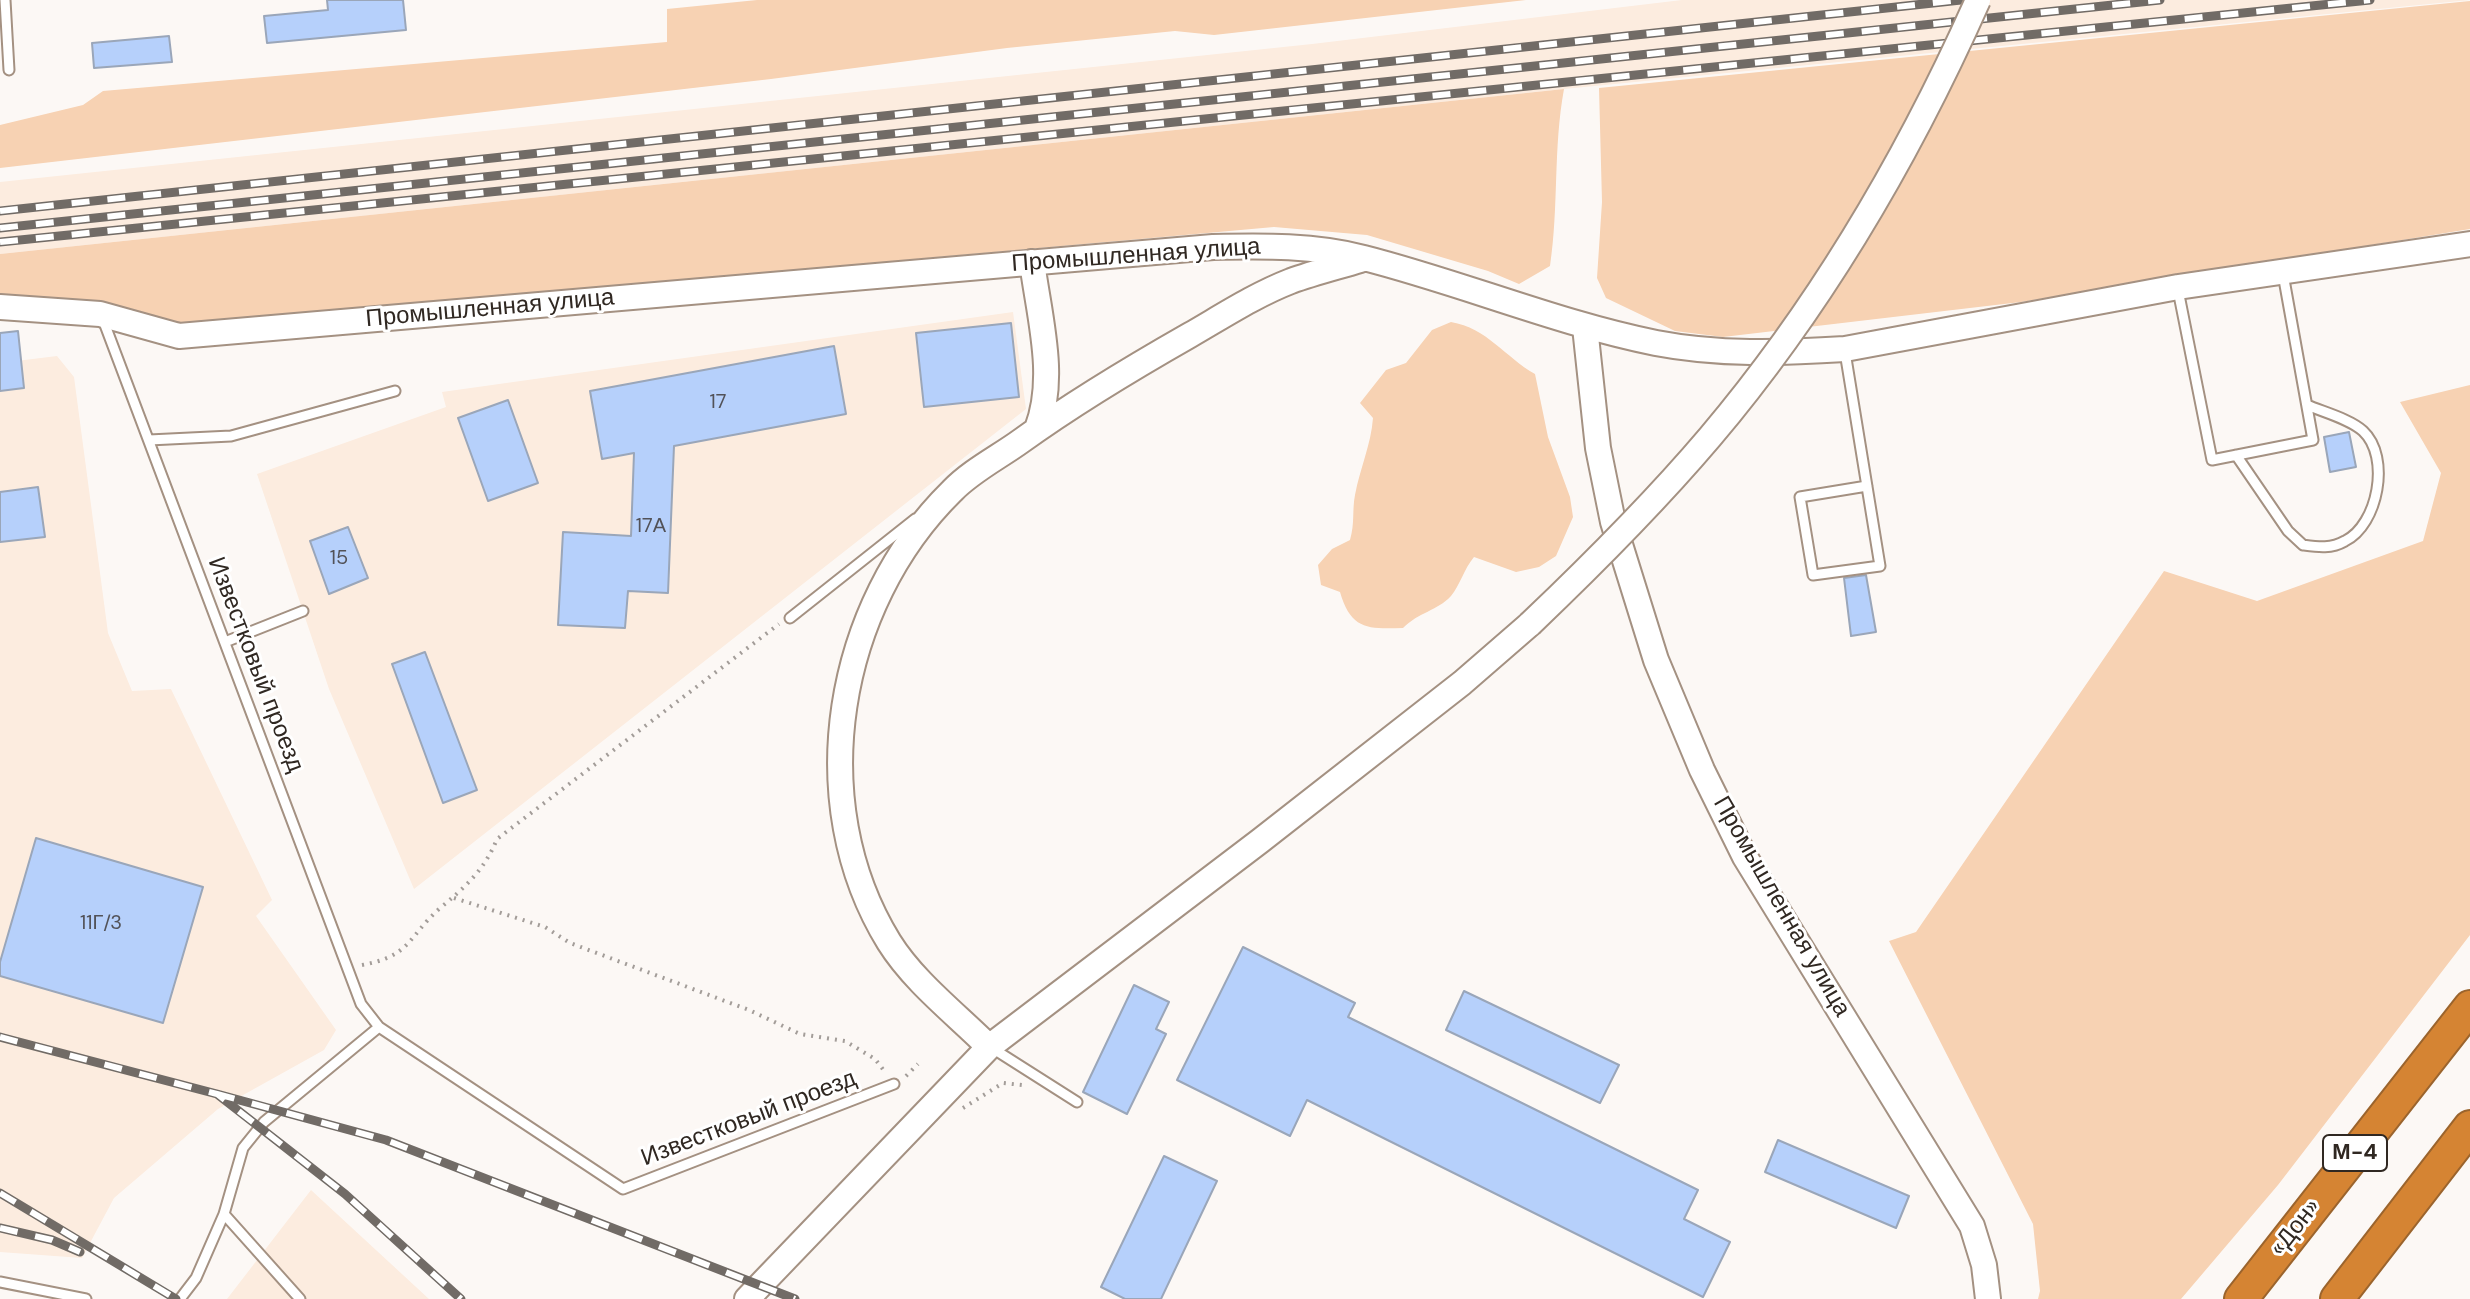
<!DOCTYPE html>
<meta charset="utf-8">
<style>
body{margin:0}
canvas{display:block;background:#fcf8f5}
</style>
<canvas width="2470" height="1299"></canvas>
<script>
const ctx = document.querySelector('canvas').getContext('2d');
ctx.lineJoin = 'round';
function paint(path, color) { ctx.fillStyle = color; ctx.fill(path, 'evenodd'); }
function trace(path, color, width, dash) { ctx.strokeStyle = color; ctx.lineWidth = width; ctx.lineCap = dash ? 'butt' : 'round'; ctx.setLineDash(dash || []); ctx.stroke(path); }
function write(font, color, halo, rows, align = 'center') {
  ctx.font = font + ' "DM Sans",sans-serif'; ctx.lineWidth = 6; ctx.setLineDash([]); ctx.textBaseline = 'middle'; ctx.strokeStyle = halo; ctx.fillStyle = color; for (const [text, x, y, turn = 0] of rows) {
    ctx.save(); ctx.translate(x, y); ctx.rotate((+turn || 0) * Math.PI / 180); ctx.textAlign = isNaN(turn) ? turn : align; if (halo) ctx.strokeText(text, 0, 0); ctx.fillText(text, 0, 0); ctx.restore();
  }
}
const built = new Path2D(`
 M1682 0H2470L1564 89 0 254V182L1312 44Z
 M1013 312 1026 409 414 889 329 689 257 474 446 407 442 392Z
 M57 356 74 377 108 633 132 691 171 689 272 900 256 916 336 1030 324 1050 218 1109 114 1198 82 1258 0 1252V363Z
 M311 1190 429 1299H227Z`);
const green = new Path2D(`
 M757 0H1526L1214 35 1175 31 1007 48 771 79 0 168V125L83 105 103 91 667 42V9Z
 M2470 1V229L2021 302 1723 337 1675 331 1606 298 1597 278 1602 202 1599 88Z
 M1564 89C1553 149 1559 206 1550 266L1519 284 1488 271 1367 235 1274 227 181 325 0 307V254Z
 M1451 322C1487 328 1505 357 1535 374L1548 437 1570 497 1573 517 1556 556 1539 567 1516 572 1474 557C1464 569 1460 585 1451 596 1437 611 1419 612 1403 628 1368 629 1351 630 1340 592L1321 585 1318 565 1332 549 1350 540C1355 523 1352 510 1355 495 1360 468 1371 445 1373 418L1360 403 1386 370 1406 363 1432 330Z
 M2470 385V935L2278 1185 2181 1299H2038L2040 1291 2033 1224 1889 941 1916 932 2164 571 2257 601 2423 541 2441 473 2400 402Z`);
const building = new Path2D(`
 M327 0H403L406 30 267 43 264 16 328 10Z
 M169 36 172 62 94 68 92 43Z
 M1011 323 1019 397 924 407 916 333Z
 M18 331 24 388 0 391V333Z
 M834 346 846 414 674 446 668 593 628 591 625 628 558 625 563 532 631 536 634 453 602 459 590 391Z
 M508 400 538 483 488 501 458 418Z
 M2349 432 2356 467 2330 472 2324 437Z
 M38 487 45 537 0 542V492Z
 M348 527 368 578 329 594 310 541Z
 M1866 575 1876 632 1851 636 1844 578Z
 M425 652 477 790 443 803 392 664Z
 M36 838 203 887 163 1023 0 976V962Z
 M1243 947 1355 1003 1348 1017 1698 1190 1684 1219 1730 1242 1703 1297 1307 1100 1290 1136 1177 1080Z
 M1134 985 1169 1002 1156 1029 1166 1034 1127 1114 1083 1092Z
 M1464 991 1619 1065 1600 1103 1446 1030Z
 M1778 1140 1909 1196 1896 1228 1765 1172Z
 M1164 1156 1217 1181 1161 1299H1125L1101 1287Z`);
const path = new Path2D(`
 M454 898 545 927 570 943 749 1010 800 1034 845 1041 875 1059 885 1072
 M362 965C411 956 407 938 439 909 465 887 484 871 497 839L779 624
 M906 1076 918 1064
 M963 1108 1003 1083 1022 1085`);
const lane = new Path2D(`
 M5 0 9 70
 M2178 290 2212 460 2313 440 2283 274
 M102 317 361 1004 379 1027 623 1189 894 1084
 M1845 352 1880 566 1813 575 1800 497 1867 486
 M149 440 231 436 395 391
 M2236 455 2288 531 2303 545C2318 547 2331 549 2345 541 2378 525 2391 457 2363 431 2350 419 2323 412 2307 405
 M790 618 915 519
 M225 642 303 611
 M992 1048 1077 1102
 M224 1214 300 1299
 M0 1282 86 1299
 M180 1299 196 1278 224 1214 243 1148 264 1122 379 1027`);
const secondary = new Path2D(`
 M1032 262C1039 316 1057 377 1037 429
 M0 307 100 314 179 336 1213 247C1263 246 1315 245 1364 258 1462 283 1557 323 1656 343 1718 355 1782 353 1845 349L2178 287 2470 244
 M1585 327 1598 448 1613 522 1656 660 1702 770 1745 857 1972 1226 1984 1265 1988 1299
 M989 1047C956 1014 914 982 889 942 802 801 836 605 952 491 971 471 999 457 1021 441 1075 402 1132 368 1190 335 1223 316 1255 295 1291 281 1313 273 1337 267 1360 260
 M747 1299 989 1047 1260 841 1462 683 1530 624`);
const highway = new Path2D(`
 M2241 1299 2470 1007
 M2337 1299 2470 1127`);
const rail = new Path2D(`
 M0 211 1961 0
 M0 228 2160 0
 M0 242 2370 0
 M0 1037 217 1094 345 1194 461 1299
 M217 1094 386 1140 795 1299
 M0 1193 176 1299
 M0 1228 52 1240 80 1252`);
const secondaryBridge = new Path2D(`
 M1530 624C1593 564 1654 503 1710 437 1820 307 1909 155 1978 0`);
const numberNames = [
 ["17",718,403],
 ["17А",651,527],
 ["15",339,559],
 ["11Г/3",101,924]
];
const shields = [
 [2355,1153,64]
];
const shieldNames = [
 ["М-4",2355,1153]
];
const streetNames = [
 ["Промышленная улица",1136,256,-4],
 ["Промышленная улица",490,309,-5],
 ["Известковый проезд",255,665,69],
 ["Промышленная улица",1781,907,60],
 ["Известковый проезд",749,1119,-21],
 ["«Дон»",2296,1228,-52]
];
paint(built, '#fcecdf');
paint(green, '#f7d2b3');
paint(building, '#b6d0fb');
trace(building, '#9aa6b9', 2);
trace(lane, '#a49182', 13);
trace(secondary, '#a49182', 28);
trace(highway, '#9b642d', 36);
trace(path, '#a39d99', 4, [2, 6]);
trace(lane, '#fff', 9);
trace(secondary, '#fff', 24);
trace(highway, '#d58433', 32);
trace(rail, '#716b66', 9);
trace(rail, '#fff', 6, [18]);
trace(secondaryBridge, '#a49182', 28, []);
trace(secondaryBridge, '#fff', 24);
write('20px', '#525258', null, numberNames);
for (const [x, y, w] of shields) { const box = new Path2D(); box.roundRect(x - w / 2, y - 18, w, 36, 6); ctx.fillStyle = '#fff'; ctx.fill(box); trace(box, '#302822', 2); }
write('bold 22px', '#302822', null, shieldNames);
write('24px', '#302822', '#fff', streetNames);
</script>
